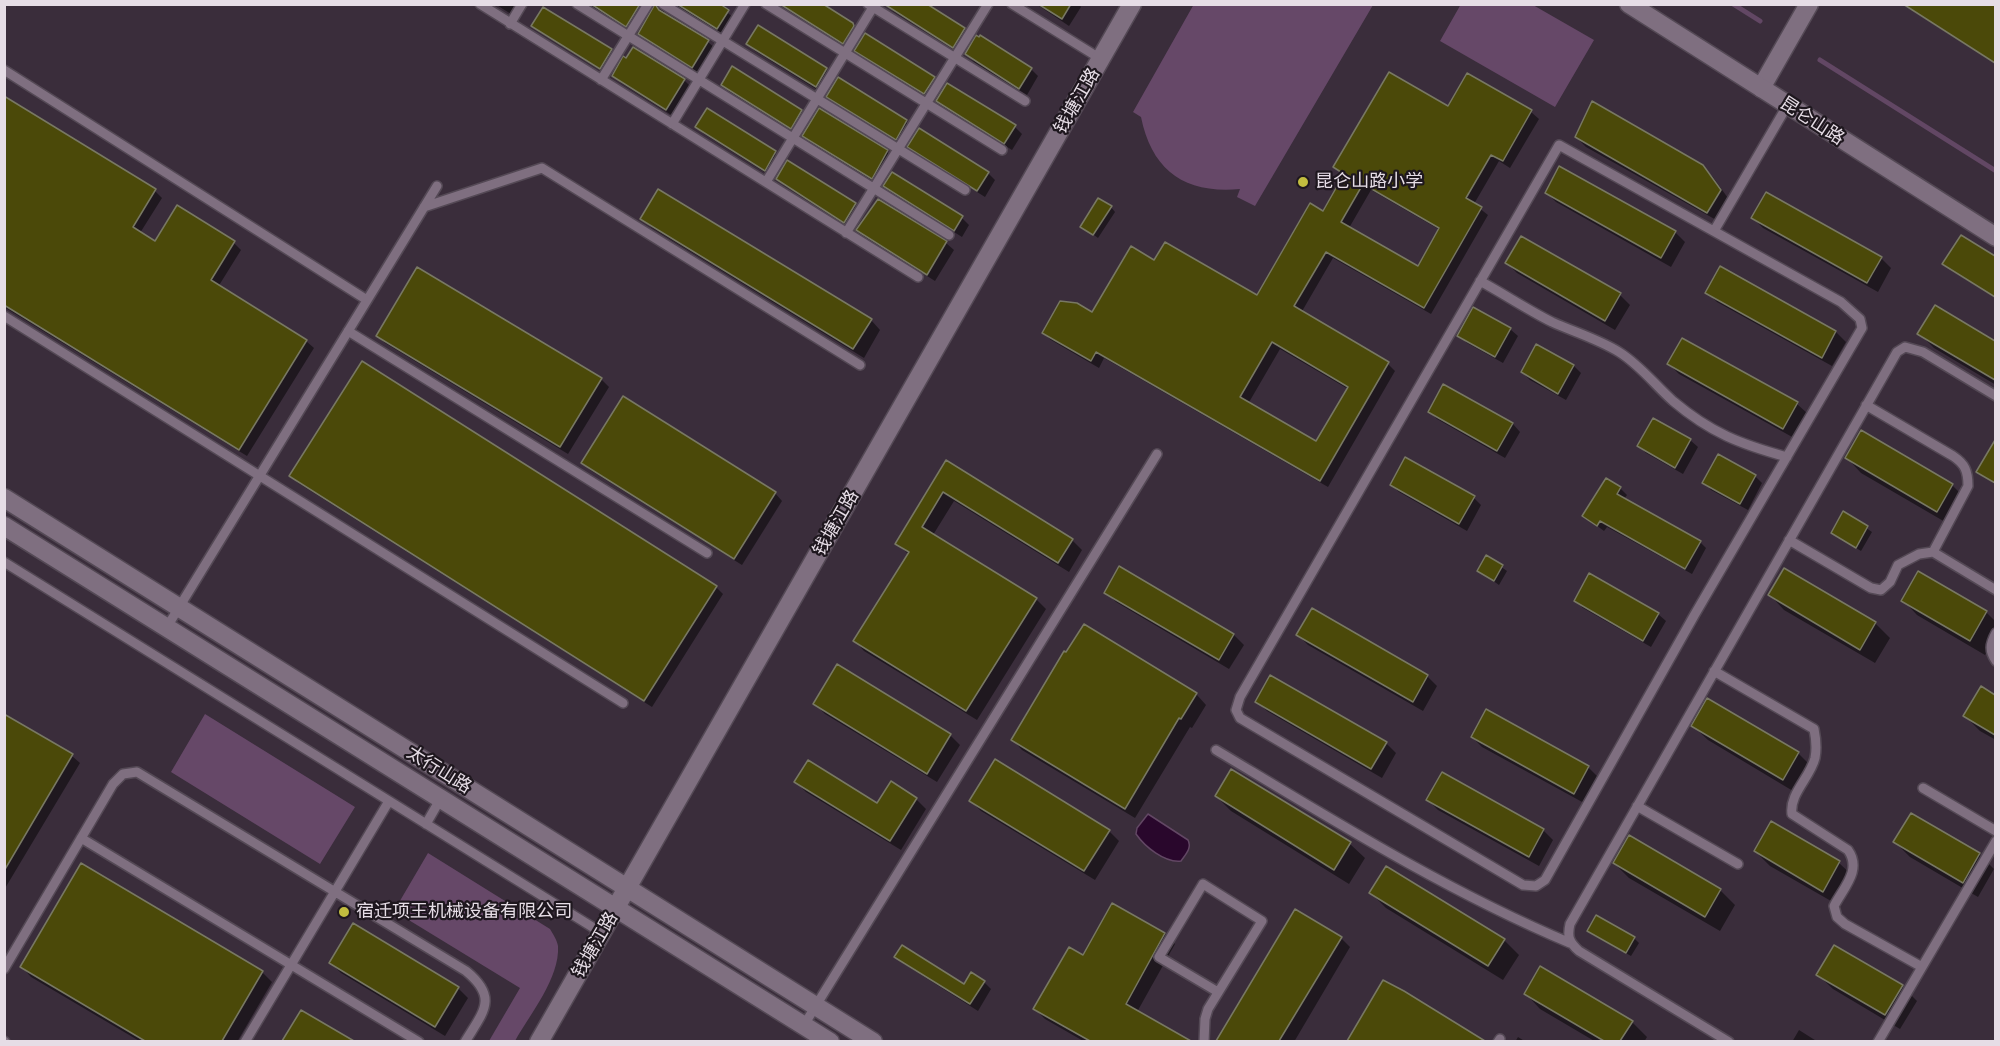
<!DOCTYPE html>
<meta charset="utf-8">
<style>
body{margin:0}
#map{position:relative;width:2000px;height:1046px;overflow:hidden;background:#3a2d3b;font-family:"Alegreya Sans",sans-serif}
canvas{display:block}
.frame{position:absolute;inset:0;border:6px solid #e6dde6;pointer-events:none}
</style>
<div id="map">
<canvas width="2000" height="1046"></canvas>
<div class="frame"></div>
</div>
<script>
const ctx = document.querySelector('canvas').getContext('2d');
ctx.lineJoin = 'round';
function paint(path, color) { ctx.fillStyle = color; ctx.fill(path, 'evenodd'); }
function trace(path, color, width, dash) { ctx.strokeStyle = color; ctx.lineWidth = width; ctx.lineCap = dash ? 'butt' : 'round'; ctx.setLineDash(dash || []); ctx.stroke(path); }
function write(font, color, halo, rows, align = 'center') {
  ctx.font = font + ' "Alegreya Sans","Noto Sans SC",sans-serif'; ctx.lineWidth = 4.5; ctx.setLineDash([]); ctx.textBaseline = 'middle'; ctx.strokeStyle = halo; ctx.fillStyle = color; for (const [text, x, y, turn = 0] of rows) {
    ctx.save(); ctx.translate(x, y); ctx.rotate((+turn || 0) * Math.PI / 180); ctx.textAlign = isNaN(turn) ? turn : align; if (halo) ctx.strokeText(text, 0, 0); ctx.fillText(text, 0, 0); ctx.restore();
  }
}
const green = new Path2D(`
 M1194 4 1373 5 1255 206 1237 197 1240 189C1185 194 1152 171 1141 117L1133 112Z
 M1461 4 1533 5 1594 40 1555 107 1440 41Z
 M205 714 355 807 320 864 171 772Z
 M428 853 550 929C553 934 557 940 558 946 560 978 530 1014 515 1041H489L520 988 394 911Z`);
const water = new Path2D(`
 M1148 814 1188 840C1192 848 1186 854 1181 861 1165 863 1145 847 1136 834L1137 828Z`);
const shadow = new Path2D(`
 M495 4H518L511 14Z
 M588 4H670L665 7 664 14 708 42 716 49 700 74 647 41 639 33 657 5 650 7 634 33Z
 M673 4H717L735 19 725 35Z
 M779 4H820L852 25 860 32 851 50Z
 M1036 4H1079L1081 7 1069 26Z
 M1902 4H1996V64Z
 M887 5 964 29 971 37 961 54 894 12Z
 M533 26 611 51 618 58 608 75 541 33Z
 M748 44 826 69 834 76 824 94 755 51Z
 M633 49 684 80 692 88 673 116 621 83 614 75Z
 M856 50 934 78 941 85 932 100 864 58Z
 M967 54 1031 69 1038 76 1027 95 974 62Z
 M1468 75 1531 112 1539 119 1510 168 1499 161 1474 204 1488 215 1431 314 1333 258 1301 313 1388 364 1395 371 1328 487 1104 358 1099 368 1051 340 1043 333 1093 314 1155 262 1257 297 1323 213 1345 176 1335 167 1449 108ZM1371 190 1440 230 1418 268 1349 228ZM1280 349 1348 389 1316 444 1248 404Z
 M723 85 801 111 809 118 798 134 730 92Z
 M828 96 906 122 913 129 904 146 835 104Z
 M4 97 155 191 162 198 140 233 155 243H234L241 250 218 287 306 341 314 348 247 456 4 307Z
 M938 101 1015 127 1022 134 1012 150 945 108Z
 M696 127 774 153 781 161 772 177 704 134Z
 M804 136 887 152 894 159 879 185 811 143Z
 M1576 137 1702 166 1713 177 1730 201 1718 221 1586 147Z
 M909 146 988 173 995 180 985 197 917 154Z
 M788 162 855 205 863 212 852 229 785 186 777 179Z
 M885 186 962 218 969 225 962 237 892 193Z
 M1546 192 1675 232 1685 242 1671 267 1556 202Z
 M878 201 946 243 954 250 935 281 865 237 858 230Z
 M1111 207 1115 212 1098 238 1082 226Z
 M642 218 871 320 880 330 864 358 652 228Z
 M1753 218 1881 258 1891 268 1878 292 1763 228Z
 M1961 237 1996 258V298L1952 271 1944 264Z
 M1521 238 1620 295 1630 305 1615 330 1517 273 1507 263Z
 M1721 268 1836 332 1846 342 1832 366 1717 302 1707 292Z
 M418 269 601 379 609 387 568 454 385 343 378 336Z
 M1935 307 1996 343V385L1934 348 1919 333Z
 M1510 329 1518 336 1503 363 1467 343 1459 335Z
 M1682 340 1797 404 1807 413 1794 438 1679 374 1669 364Z
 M1537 346 1574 366 1581 373 1566 400 1530 380 1522 372Z
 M1444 386 1513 424 1520 432 1505 458 1437 419 1430 412Z
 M1862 432 1953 486 1967 500 1952 526 1861 473 1847 458Z
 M1690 440 1698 447 1683 474 1646 453 1639 446Z
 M1996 443V485L1978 472Z
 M1406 459 1474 498 1481 505 1467 531 1399 492 1391 485Z
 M946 462 1072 540 1082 550 1069 572 954 501 933 535 1036 599 1046 609 977 720 864 651 855 641 909 555 897 543Z
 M583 463 775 493 782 501 742 565 590 470Z
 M291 476 716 587 723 594 652 707 298 483Z
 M1755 476 1762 483 1748 510 1711 490 1704 482Z
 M1620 488 1627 495 1624 499 1700 542 1706 548 1692 574 1607 527 1604 531 1584 516Z
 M1844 513 1872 532 1861 551 1832 533Z
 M1487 557 1507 571 1499 585 1478 570Z
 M1120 568 1234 635 1244 645 1229 669 1116 602 1106 592Z
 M1785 570 1875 623 1890 638 1875 663 1784 610 1770 595Z
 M1903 600 1986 612 1996 622V637L1985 655 1917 615Z
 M1575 601 1658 614 1666 621 1651 647 1583 608Z
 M1312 610 1428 677 1437 686 1423 711 1308 645 1298 635Z
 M1084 626 1197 695 1206 705 1192 728 1190 727 1135 818 1022 750 1013 740Z
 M1981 688 1996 696V740L1980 731 1965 716Z
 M1257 701 1386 743 1396 753 1382 778 1267 711Z
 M815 704 950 735 960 745 937 782 825 714Z
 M4 715 72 756 80 763 4 890Z
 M1693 726 1798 753 1813 768 1798 794 1708 740Z
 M1472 737 1588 767 1598 777 1584 803 1482 747Z
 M1442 774 1543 830 1553 840 1539 866 1438 810 1428 800Z
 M796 782 878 805 916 799 926 809 901 850 806 792Z
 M1216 796 1350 844 1365 858 1349 884 1231 811Z
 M971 801 1109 831 1119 841 1095 880 981 811Z
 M1772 823 1839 863 1854 877 1838 905 1770 866 1755 851Z
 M1895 842 1979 854 1994 869 1978 897 1910 857Z
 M1614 863 1720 890 1735 905 1720 931 1629 878Z
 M1371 893 1504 940 1519 955 1503 980 1386 908Z
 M1113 905 1165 934 1175 944 1137 1012 1187 1042H1085L1045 1019 1035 1009 1084 957Z
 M1296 911 1341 938 1350 947 1294 1042H1218Z
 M1589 931 1634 938 1639 943 1631 956 1593 935Z
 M896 956 964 986 984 982 991 989 978 1011 904 964Z
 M331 963 458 988 468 998 445 1036 341 973Z
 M22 967 262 972 272 982 237 1042H141L31 977Z
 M1818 975 1902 986 1917 1001 1900 1029 1833 989Z
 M1383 982 1482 1042H1349Z
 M1526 994 1632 1022 1647 1037 1644 1042H1596L1540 1009Z
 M301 1012 351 1042H284Z
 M1799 1030 1818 1042H1792Z
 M1518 1037 1526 1042H1515Z`);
const stream = new Path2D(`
 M1733 4 1760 21
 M1820 60 1996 171`);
const building = new Path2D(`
 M591 4H640L626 27Z
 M655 4 659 10 709 40 692 68 638 34Z
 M677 4H720L729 10 717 29Z
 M780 4H823L853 23 854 26 843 44Z
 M884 4H927L965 28 953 48Z
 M1038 4H1071L1062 19Z
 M1903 4H1995V63Z
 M543 7 612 49 600 69 531 26Z
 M758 25 827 68 816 87 746 44Z
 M865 33 935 77 924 94 854 51Z
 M976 35 979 37 980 35 1032 68 1019 89 965 54Z
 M633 47 685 79 666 110 612 76 623 56 626 58Z
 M732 66 802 110 791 129 721 85Z
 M1389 72 1448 106 1467 73 1532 110 1503 161 1491 155 1466 198 1482 207 1424 308 1326 252 1294 306 1389 362 1320 481 1096 352 1091 361 1042 333 1060 301 1077 303 1092 312 1131 246 1154 260 1165 242 1257 295 1310 203 1323 211 1344 174 1333 167ZM1363 184 1439 228 1418 266 1341 222ZM1272 342 1348 387 1316 441 1240 397Z
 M838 77 907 120 896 140 826 97Z
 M947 83 1016 125 1004 144 936 101Z
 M4 96 156 189 133 227 155 241 177 205 235 241 211 280 307 340 239 450 4 305Z
 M1592 101 1703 165 1721 190 1707 213 1575 137Z
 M707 108 776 151 765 171 695 127Z
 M819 108 888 150 872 179 802 136Z
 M919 128 989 172 977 191 907 147Z
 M787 160 856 203 844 223 776 179Z
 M1559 166 1676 231 1661 258 1545 193Z
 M892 172 963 216 954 231 883 186Z
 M658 189 872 319 853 349 640 219Z
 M1766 192 1882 257 1867 283 1751 218Z
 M1098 198 1112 206 1093 235 1080 227Z
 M878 199 947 241 927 275 856 230Z
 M1961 235 1995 256V297L1942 264Z
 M1521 236 1621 293 1605 321 1505 263Z
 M1720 266 1836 331 1822 358 1705 293Z
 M417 267 602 378 560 447 376 336Z
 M1935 305 1995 341V380L1917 334Z
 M1473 307 1511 328 1495 357 1457 336Z
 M1682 338 1798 402 1783 429 1667 364Z
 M1536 344 1574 365 1558 394 1521 372Z
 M362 361 717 586 644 701 289 476Z
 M1443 384 1513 423 1497 451 1428 412Z
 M623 396 776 492 734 559 581 463Z
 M1653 418 1691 439 1675 468 1637 446Z
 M1861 430 1953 484 1937 512 1845 458Z
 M1995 440V483L1976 472Z
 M1718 454 1756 475 1740 504 1702 483Z
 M1405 457 1475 496 1459 524 1390 485Z
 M946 460 1073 539 1058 563 943 492 922 527 1037 598 966 711 853 641 909 552 895 544Z
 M1606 478 1621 487 1617 494 1701 541 1685 569 1600 521 1597 526 1582 516Z
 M1843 511 1868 526 1856 548 1831 533Z
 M1486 555 1503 565 1494 581 1477 571Z
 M1119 566 1234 634 1219 660 1104 593Z
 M1784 568 1876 622 1860 650 1768 595Z
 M1918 571 1987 611 1970 641 1901 601Z
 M1589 573 1659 613 1643 641 1574 601Z
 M1312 608 1428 675 1413 702 1296 635Z
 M1084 624 1197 693 1181 719 1179 718 1125 809 1011 740 1064 651 1066 652Z
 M837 664 951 734 927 774 813 704Z
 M1270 675 1387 742 1371 769 1255 702Z
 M1981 686 1995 695V735L1963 716Z
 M1707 698 1799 752 1783 780 1691 726Z
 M1486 709 1589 766 1574 794 1471 737Z
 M4 714 73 754 4 871Z
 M995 759 1110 830 1084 871 969 801Z
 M808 760 877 803 891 781 917 798 890 841 794 782Z
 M1231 769 1351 842 1334 870 1215 796Z
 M1442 772 1544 829 1529 857 1426 800Z
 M1911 813 1980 853 1963 883 1893 842Z
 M1771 821 1840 861 1823 892 1754 851Z
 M1629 835 1721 889 1705 917 1613 863Z
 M81 863 263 971 222 1041H145L20 967Z
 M1386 866 1505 939 1488 966 1369 893Z
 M1112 903 1165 933 1126 1004 1191 1041H1090L1033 1009 1069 947 1083 955Z
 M1295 909 1342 937 1279 1041H1216Z
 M1596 915 1635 937 1626 953 1587 931Z
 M353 923 459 987 435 1027 329 963Z
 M902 945 964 984 971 972 985 981 970 1004 894 957Z
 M1834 945 1903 985 1885 1015 1816 975Z
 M1540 966 1633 1021 1620 1041H1604L1524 994Z
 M1383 980 1404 991 1485 1041H1347Z
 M301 1010 354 1041H282Z`);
const lane = new Path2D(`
 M480 4 918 277
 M577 4 949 235
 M663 4 965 190
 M766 4 1002 150
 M868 4 1025 101
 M1012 4 1101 59
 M510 24 522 4
 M4 70 367 300
 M601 80 648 4
 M672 124 745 4
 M1559 145 1841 302 1860 319 1862 328 1695 614 1545 880 1536 886 1523 885 1240 718 1236 710 1240 697Z
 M766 182 875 4
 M424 207 542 168 860 365
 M1714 231 1787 106
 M846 233 988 4
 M1480 281C1504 294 1528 310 1552 322 1574 332 1598 339 1619 352 1640 365 1655 385 1673 401 1711 433 1740 444 1787 457
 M4 316 623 703
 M348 331 707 553
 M1866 405 1953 456C1965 464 1968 471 1968 486L1933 552
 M1789 540 1871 588 1881 590 1890 582 1898 565 1919 554 1933 552 1996 590
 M4 562 602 933
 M167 627 437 186
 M1996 633C1990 644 1989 651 1996 661
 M1714 671 1814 729C1816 739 1817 748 1815 758 1810 778 1789 794 1792 814L1848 850C1862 870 1844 887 1834 906L1837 917 1845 924 1922 967
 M1216 750C1331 819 1446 891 1570 943
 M1923 788 1996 831
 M1637 806 1738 864
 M426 824 441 798
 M81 838 419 1042
 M4 969 113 784 123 774 137 772 466 971C499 998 483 1012 465 1042
 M804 1025 1157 454
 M4 1041 5 1042
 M245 1042 389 801
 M1204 1042 1205 1019 1208 1009 1262 921 1203 884 1159 957 1218 992
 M1498 1042 1500 1039
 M1729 1042 1579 951C1569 942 1567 937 1570 924L1897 352 1905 347 1923 352 1996 396
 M1878 1042 1996 841`);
const street = new Path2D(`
 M1761 88 1809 4`);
const secondary = new Path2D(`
 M1629 4 1996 237
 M4 498 873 1042
 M4 526 830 1042
 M539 1042 1132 4`);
const markers = [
 [1303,182,6,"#c2bd3f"],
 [344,912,6,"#c2bd3f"]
];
const streetNames = [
 ["钱塘江路",1077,101,-60],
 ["昆仑山路",1812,121,33],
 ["钱塘江路",836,523,-60],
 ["太行山路",439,770,32],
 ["钱塘江路",595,945,-60]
];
const poiNames = [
 ["昆仑山路小学",1315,182],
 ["宿迁项王机械设备有限公司",356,912]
];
paint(green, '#664868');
paint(water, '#29072c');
trace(water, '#624764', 1.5);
paint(shadow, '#0007');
trace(stream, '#624764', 5);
paint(building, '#4b4909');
trace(building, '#787863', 1.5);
trace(lane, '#544955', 12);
trace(street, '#544955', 21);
trace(secondary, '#544955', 21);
trace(lane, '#7f6f80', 9);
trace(street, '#7f6f80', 18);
trace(secondary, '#7f6f80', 18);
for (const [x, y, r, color] of markers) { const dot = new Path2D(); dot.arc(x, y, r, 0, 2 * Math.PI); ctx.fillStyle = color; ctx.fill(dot); trace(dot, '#1e171e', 2); }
write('18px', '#e6dde6', '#1e171e', streetNames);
write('18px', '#e6dde6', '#1e171e', poiNames, 'left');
</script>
